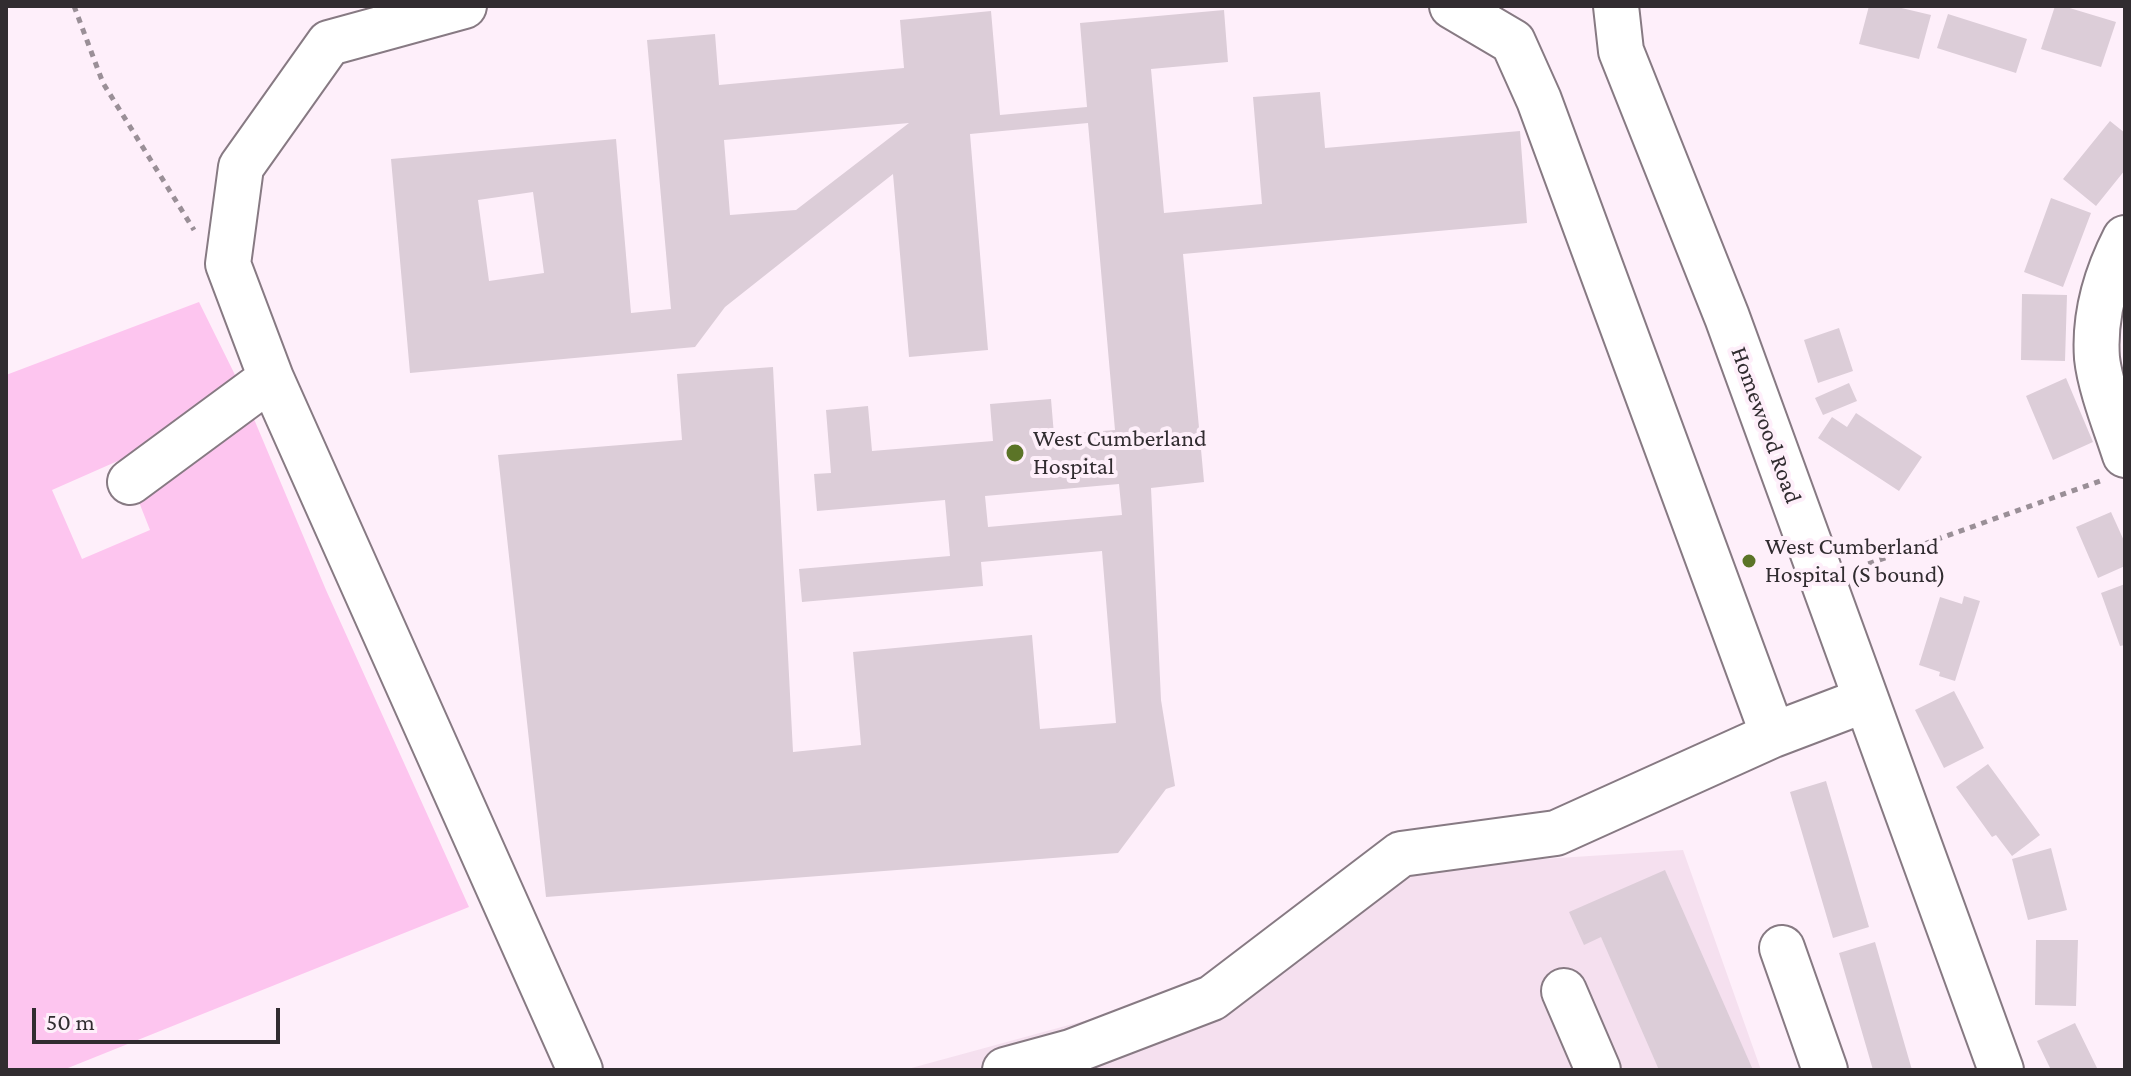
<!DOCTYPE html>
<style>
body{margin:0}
#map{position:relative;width:2131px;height:1076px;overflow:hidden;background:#feeffa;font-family:"Crimson Pro",serif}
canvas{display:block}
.frame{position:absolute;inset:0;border:8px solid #312c30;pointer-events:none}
.scale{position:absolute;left:32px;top:1008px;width:248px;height:36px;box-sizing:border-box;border:4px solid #312c30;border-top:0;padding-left:10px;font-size:24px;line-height:28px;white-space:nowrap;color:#312c30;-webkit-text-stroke:6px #feeffa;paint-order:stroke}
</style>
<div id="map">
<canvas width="2131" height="1076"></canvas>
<div class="frame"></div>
<div class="scale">50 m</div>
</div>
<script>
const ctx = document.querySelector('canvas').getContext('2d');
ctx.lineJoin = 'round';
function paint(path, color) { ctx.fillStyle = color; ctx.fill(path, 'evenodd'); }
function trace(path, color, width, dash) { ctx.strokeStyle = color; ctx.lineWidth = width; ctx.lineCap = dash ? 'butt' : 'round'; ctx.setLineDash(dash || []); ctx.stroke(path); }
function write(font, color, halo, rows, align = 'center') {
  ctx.font = font + ' "Crimson Pro",serif'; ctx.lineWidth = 8; ctx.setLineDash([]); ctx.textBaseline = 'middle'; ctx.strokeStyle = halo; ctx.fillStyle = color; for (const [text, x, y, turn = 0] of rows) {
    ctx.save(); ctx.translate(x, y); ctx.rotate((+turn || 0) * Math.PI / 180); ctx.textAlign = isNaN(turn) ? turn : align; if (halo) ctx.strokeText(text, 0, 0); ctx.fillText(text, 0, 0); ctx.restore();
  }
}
const built = new Path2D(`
 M1683 850 1761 1070H904L1300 962 1340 872Z`);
const green = new Path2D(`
 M199 302 238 381 124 468 120 460 52 490 82 559 150 530 137 497 251 412 326 590 469 907 63 1070H6V375Z`);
const building = new Path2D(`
 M1869 6H1893L1931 15 1919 59 1859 44Z
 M2055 6H2063L2116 22 2101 67 2041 49Z
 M1224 10 1228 62 1151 69 1164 213 1262 204 1253 97 1320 92 1325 148 1520 131 1527 223 1183 254 1204 482 1151 488 1161 700 1175 786 1166 789 1118 853 546 897 498 455 682 440 677 374 773 367 793 752 861 745 853 652 1032 635 1040 729 1116 723 1102 551 981 562 983 586 802 602 799 569 950 556 945 500 817 511 814 474 831 473 826 410 868 406 872 451 993 441 990 404 1051 399 1054 435 1115 430 1088 123 970 134 988 350 909 357 893 174 725 307 695 347 410 373 391 159 616 139 631 313 671 309 647 40 715 34 719 85 904 68 900 20 991 11 1000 115 1087 107 1080 23ZM909 123 796 210 730 215 724 140ZM533 192 544 273 489 281 478 200ZM1119 484 1122 515 988 527 985 496Z
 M1948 14 2027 39 2016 73 1937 48Z
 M2110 121 2125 133V170L2096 206 2063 179Z
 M2051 198 2091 213 2063 287 2024 272Z
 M2022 294 2067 295 2065 361 2021 360Z
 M1839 328 1853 371 1818 383 1804 340Z
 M2066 378 2093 442 2053 460 2026 396Z
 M1849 383 1857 401 1823 415 1815 398Z
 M1856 413 1922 457 1899 491 1818 438 1832 417 1847 427Z
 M2111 512 2125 543V566L2098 578 2076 527Z
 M2125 584V645L2120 646 2101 593Z
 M1964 596 1980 601 1955 681 1939 676 1940 672 1919 665 1940 597 1962 604Z
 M1954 691 1984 748 1944 768 1915 710Z
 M1988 764 2040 835 2012 856 1996 835 1992 837 1956 787Z
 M1826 781 1869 927 1833 938 1790 792Z
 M2051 848 2067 910 2028 920 2012 859Z
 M1665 870 1753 1070H1659L1601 937 1584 945 1569 912Z
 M2036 940H2078L2076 1006 2035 1005Z
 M1875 942 1912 1070H1873L1839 953Z
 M2075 1023 2098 1070H2051L2037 1041Z`);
const path = new Path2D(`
 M74 6 103 83 194 230
 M1857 568 2100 481`);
const minor = new Path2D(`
 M464 6 329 43 241 167 228 264 271 378 580 1070
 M1616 6 1621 51 1727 317 2001 1070
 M2125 238C2106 275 2094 316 2097 358 2100 387 2116 427 2125 455
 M130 482 271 378
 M1773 735 1865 700
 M1782 948 1825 1070
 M1564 991 1598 1070
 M1005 1070 1071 1052 1212 998 1401 854 1556 833 1773 735 1539 100 1513 42 1452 6`);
const markers = [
 [1015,453,10,"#5b7427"],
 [1749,561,8,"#5b7427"]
];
const streetNames = [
 ["Homewood Road",1766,425,70]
];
const poiNames = [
 ["West Cumberland",1033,439],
 ["Hospital",1033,467],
 ["West Cumberland",1765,547],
 ["Hospital (S bound)",1765,575]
];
paint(built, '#f5e0ef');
paint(green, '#fdc5ef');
paint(building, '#dccdd8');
trace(minor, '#877a83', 48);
trace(path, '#9a8f97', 5, [6, 6]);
trace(minor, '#fff', 44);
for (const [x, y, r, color] of markers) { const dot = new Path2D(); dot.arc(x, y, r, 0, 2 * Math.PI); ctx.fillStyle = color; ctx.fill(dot); trace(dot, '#feeffa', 3); }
write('24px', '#312c30', '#feeffa', streetNames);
write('24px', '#312c30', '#feeffa', poiNames, 'left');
</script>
